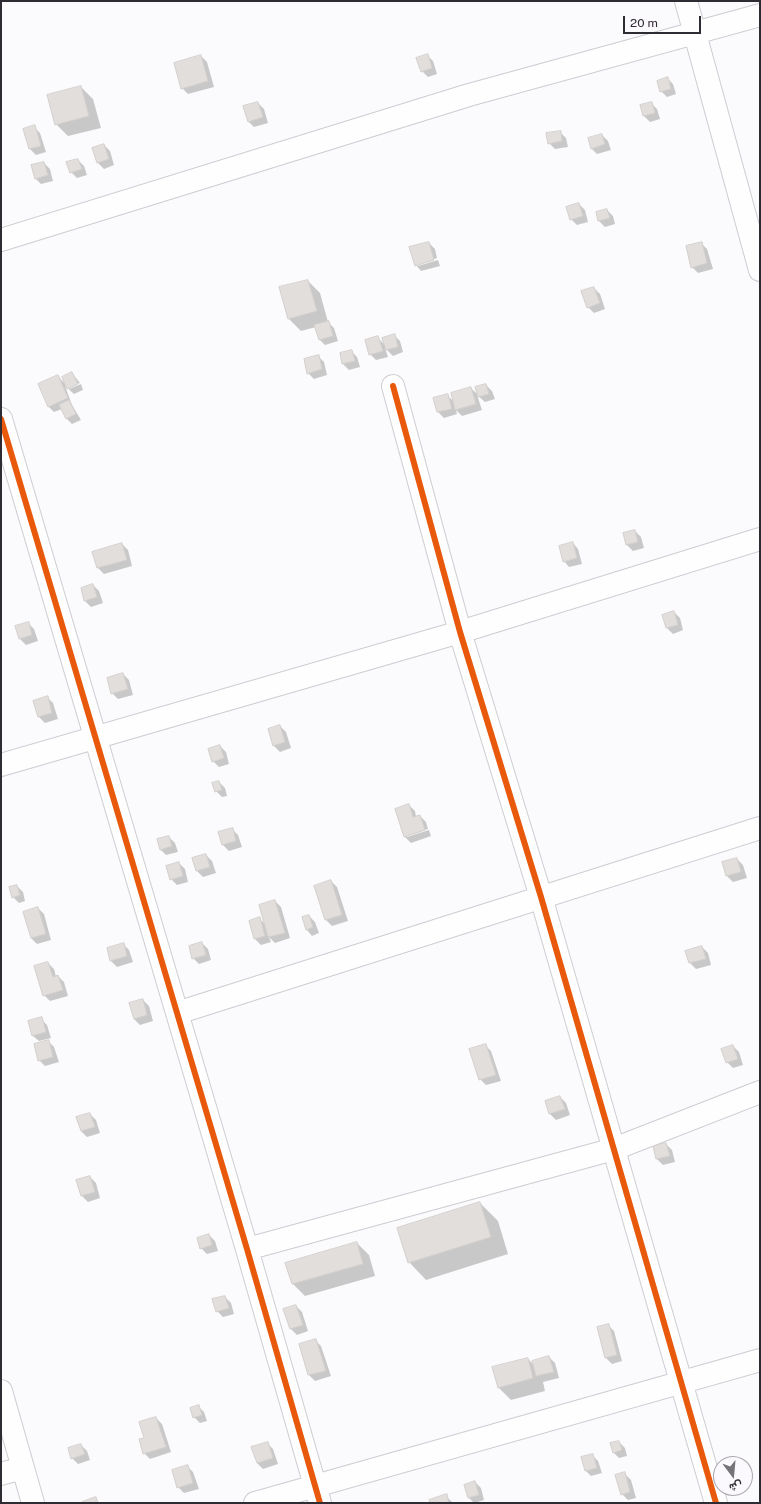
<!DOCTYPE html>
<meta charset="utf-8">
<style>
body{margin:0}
#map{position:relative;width:761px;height:1504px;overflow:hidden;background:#fbfafc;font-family:"Public Sans",Vazirmatn,sans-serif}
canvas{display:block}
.frame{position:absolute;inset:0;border:2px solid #2f2b32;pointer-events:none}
.north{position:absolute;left:713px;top:1456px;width:40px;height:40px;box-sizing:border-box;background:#fbf9fd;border:1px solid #a9a7ac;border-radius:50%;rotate:164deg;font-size:11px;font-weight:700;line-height:16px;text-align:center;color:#2f2b32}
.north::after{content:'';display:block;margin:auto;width:14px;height:18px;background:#767379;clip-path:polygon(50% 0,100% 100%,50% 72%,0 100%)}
.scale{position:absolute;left:623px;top:16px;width:78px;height:18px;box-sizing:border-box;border:2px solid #2f2b32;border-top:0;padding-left:5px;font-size:12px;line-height:14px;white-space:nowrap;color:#2f2b32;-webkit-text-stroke:3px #fbf9fd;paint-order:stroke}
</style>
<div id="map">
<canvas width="761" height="1504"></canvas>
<div class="frame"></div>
<div class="north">ش</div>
<div class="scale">20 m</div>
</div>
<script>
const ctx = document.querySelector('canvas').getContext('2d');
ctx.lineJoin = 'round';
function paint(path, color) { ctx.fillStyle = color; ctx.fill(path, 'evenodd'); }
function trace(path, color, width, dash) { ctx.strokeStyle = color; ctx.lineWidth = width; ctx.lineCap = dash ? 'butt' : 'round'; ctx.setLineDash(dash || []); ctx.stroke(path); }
const shadow = new Path2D(`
 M427 55 433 61 437 74 428 77 422 71Z
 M201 56 207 62 214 87 188 94 182 88Z
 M667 78 673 84 676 94 667 97 661 91Z
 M81 87 93 99 101 128 68 136 56 124Z
 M258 103 264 109 268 123 254 127 248 121Z
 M651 103 657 109 660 119 650 122 644 116 641 105Z
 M34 127 40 133 46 152 36 155 30 149Z
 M560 132 566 138 568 147 555 149 549 143Z
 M602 135 608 141 611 150 597 154 591 148Z
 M104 145 110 151 114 165 104 169 98 163Z
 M78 160 84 166 87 175 77 178 71 172Z
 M44 163 50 169 53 181 41 184 35 178Z
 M579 204 585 210 588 222 577 225 571 219Z
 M607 210 613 216 615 224 605 227 599 221Z
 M429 243 435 249 437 258 418 264V266L438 260 440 266 421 271 416 265Z
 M701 243 707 249 713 269 698 273 692 267Z
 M308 281 320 293 328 322 334 328 338 341 325 345 319 339 316 327 301 331 289 319Z
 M594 288 600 294 605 309 594 313 588 307Z
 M394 335 400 341 403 352 393 356 385 348 388 357 376 360 370 354 378 338 385 345Z
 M351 351 357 357 360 367 349 370 343 364 341 354Z
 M318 356 324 362 327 375 314 379 308 373Z
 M72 373 80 383 69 387V389L81 384 83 390 74 394 65 386 72 405 81 420 72 424 66 418 62 409 54 412 48 406 58 376 66 385Z
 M486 385 492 391 495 399 485 402 477 395 482 410 462 416 456 410 457 414 444 418 438 412 434 399 448 396 454 402 471 388 478 395Z
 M635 531 641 537 644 548 633 551 627 545 624 534Z
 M573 543 578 549 582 564 569 567 564 561Z
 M122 544 128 550 132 566 104 574 98 568 93 552Z
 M93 585 99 591 103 603 91 607 85 601Z
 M674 612 680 618 683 630 673 634 667 628Z
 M28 623 34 629 38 641 26 645 20 639Z
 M123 674 129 680 133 695 118 699 112 693Z
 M47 697 53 703 58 719 45 723 39 717Z
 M280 726 286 732 291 748 280 752 274 746Z
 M220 746 226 752 229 764 219 767 213 761Z
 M219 782 225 788 227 796 222 797 216 791Z
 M409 805 415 811 416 817 420 816 426 822 428 829 407 835V837L429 830 431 836 411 843 405 837 396 810Z
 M232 829 238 835 242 847 229 851 223 845Z
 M169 837 175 843 178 852 166 855 160 849Z
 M206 855 212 861 216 873 203 877 197 871 193 858Z
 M737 859 743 865 747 878 733 882 727 876Z
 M179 863 185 869 188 882 177 885 171 879Z
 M331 881 337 887 348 921 332 926 326 920Z
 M17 886 23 892 25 901 19 903 13 897Z
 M275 901 281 907 290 938 275 943 269 937 271 942 261 945 255 939 250 921 260 919 265 924Z
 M38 908 44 914 51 940 37 944 31 938Z
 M309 916 315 922 319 933 312 936 307 930Z
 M202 943 208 949 211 960 199 964 193 958Z
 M123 944 129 950 133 962 117 967 111 961 108 949Z
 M702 947 708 953 711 965 696 969 690 963Z
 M48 963 54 969 56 977 58 976 64 982 68 996 50 1001 44 995Z
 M143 1000 149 1006 153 1021 140 1025 134 1019Z
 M41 1019 47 1025 51 1038 39 1041 33 1036Z
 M48 1041 54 1047 59 1062 45 1066 39 1060Z
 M485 1045 491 1051 501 1081 486 1085 480 1079Z
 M733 1046 739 1052 743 1065 733 1068 727 1062Z
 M560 1097 566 1103 570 1115 556 1120 550 1114 546 1101Z
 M90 1114 96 1120 100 1133 87 1137 81 1131Z
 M666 1144 672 1150 675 1162 663 1165 657 1159 654 1147Z
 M90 1177 96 1183 100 1198 88 1202 82 1196 77 1181Z
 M480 1203 498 1221 508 1254 426 1280 409 1262Z
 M209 1235 215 1241 218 1251 207 1254 201 1248Z
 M357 1243 369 1255 375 1276 305 1296 293 1284Z
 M225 1297 231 1303 234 1314 223 1317 217 1311Z
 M296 1306 302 1312 308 1331 297 1335 291 1329 284 1309Z
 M608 1325 614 1331 622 1361 612 1364 606 1358 598 1328Z
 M315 1340 321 1346 331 1376 315 1381 309 1375 300 1345Z
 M549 1357 555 1363 559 1378 543 1382 545 1391 511 1400 499 1388 528 1359 534 1365Z
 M198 1406 204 1412 207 1421 200 1423 194 1417Z
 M156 1418 162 1424 171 1452 150 1459 144 1453 145 1438Z
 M619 1442 625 1448 627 1456 619 1458 613 1452Z
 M267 1443 273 1449 278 1464 263 1469 257 1463Z
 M81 1445 87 1451 90 1460 78 1464 72 1458Z
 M592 1455 598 1461 602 1473 591 1476 585 1470Z
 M187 1466 193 1472 199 1489 184 1493 178 1487Z
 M625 1474 631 1480 636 1498 628 1500 622 1494Z
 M475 1482 481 1488 484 1500 474 1503 468 1497Z
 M446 1496 453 1503H431Z`);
const building = new Path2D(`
 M428 54 432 68 421 72 416 58Z
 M201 55 208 81 181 89 174 63Z
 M668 77 671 89 660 92 657 81Z
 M81 86 89 116 55 125 47 95Z
 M258 102 263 117 248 122 243 106Z
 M652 102 655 113 643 116 640 105Z
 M35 125 41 146 29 149 23 129Z
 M561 131 562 141 548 144 546 133Z
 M602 134 605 144 591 149 588 138Z
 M104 144 109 159 97 163 92 148Z
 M78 159 82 169 70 173 66 162Z
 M44 162 48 175 35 179 31 165Z
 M579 203 583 216 570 220 566 207Z
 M607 209 610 218 598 221 596 212Z
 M429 242 434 260 415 266 409 247Z
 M702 242 707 263 691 268 686 246Z
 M308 280 317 311 288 319 279 287Z
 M594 287 600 303 587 308 581 291Z
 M329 321 333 336 319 340 314 325Z
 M395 334 398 347 386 350 382 338Z
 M378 336 383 351 369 355 365 340Z
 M352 350 355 361 342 364 340 353Z
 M319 355 322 369 307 374 304 359Z
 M72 372 78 384 67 389 62 377Z
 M58 375 68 398 48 407 38 384Z
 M486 384 489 394 478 397 475 387Z
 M471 387 476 404 455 410 451 393Z
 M448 394 452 409 437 412 433 398Z
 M69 400 76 414 66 419 59 405Z
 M635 530 638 542 626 545 623 533Z
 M573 542 577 558 563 562 559 546Z
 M122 543 127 560 97 568 92 552Z
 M93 584 97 597 84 601 81 588Z
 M674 611 678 625 666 628 662 615Z
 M29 622 32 635 19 639 15 626Z
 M123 673 128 689 111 694 107 678Z
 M48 696 52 713 38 717 33 701Z
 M280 725 285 742 273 746 268 729Z
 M220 745 224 758 212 762 208 749Z
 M219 781 222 790 215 792 212 783Z
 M409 804 413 817 420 815 425 830 404 837 395 809Z
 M233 828 236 841 222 845 218 832Z
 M169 836 172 846 160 850 157 839Z
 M206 854 210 867 196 871 192 858Z
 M737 858 741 872 726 876 722 862Z
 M179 862 183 876 170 880 166 866Z
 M331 880 342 915 325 920 314 886Z
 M17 885 20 895 12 898 9 887Z
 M275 900 285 933 268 937 259 905Z
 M38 907 46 934 31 938 23 912Z
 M309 915 313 927 306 930 302 917Z
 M260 917 265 936 254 939 249 921Z
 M202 942 206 955 192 959 189 946Z
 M124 943 127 956 110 961 107 948Z
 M702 946 706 959 689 963 685 951Z
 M48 962 53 977 58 975 63 990 43 996 34 966Z
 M143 999 147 1015 134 1019 129 1003Z
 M42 1017 46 1032 32 1036 28 1021Z
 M49 1040 53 1057 38 1061 34 1044Z
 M486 1044 496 1075 479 1080 469 1049Z
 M733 1045 738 1059 726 1063 721 1049Z
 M560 1096 565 1109 549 1114 545 1101Z
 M90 1113 95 1127 81 1131 76 1117Z
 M666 1143 670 1156 656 1159 653 1146Z
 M90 1176 95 1192 81 1196 76 1180Z
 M480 1202 491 1237 408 1263 397 1228Z
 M209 1234 212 1245 200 1249 197 1238Z
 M357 1242 363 1264 292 1284 285 1263Z
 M225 1296 229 1308 216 1312 212 1299Z
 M296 1305 303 1325 290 1329 283 1309Z
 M609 1324 617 1355 605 1358 597 1327Z
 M316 1339 326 1371 308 1375 299 1344Z
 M549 1356 554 1372 536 1376 532 1361Z
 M528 1358 533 1378 498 1388 492 1367Z
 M199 1405 202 1415 193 1418 190 1408Z
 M156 1417 166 1447 143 1454 139 1439 144 1438 139 1422Z
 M619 1441 622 1450 613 1453 610 1443Z
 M268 1442 273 1458 257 1463 251 1447Z
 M81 1444 85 1454 71 1459 68 1448Z
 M593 1454 597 1468 585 1471 581 1457Z
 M188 1465 193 1483 177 1488 172 1470Z
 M625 1472 630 1492 621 1495 615 1475Z
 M475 1481 479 1495 468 1498 464 1485Z
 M447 1494 449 1503H430L429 1500Z
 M96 1497 98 1503H82V1502Z`);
const minor = new Path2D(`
 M686 1 760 270
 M1 240 469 95 760 15
 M393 386 460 632 541 897 716 1503
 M1 419 247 1249 320 1503
 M1 765 460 632 760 539
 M177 1013 760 828
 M247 1249 614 1149 760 1092
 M1 1391 33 1503
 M1 1474 23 1468
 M255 1503 760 1360`);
const cycleway = new Path2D(`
 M393 386 460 632 541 897 716 1503
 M1 419 247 1249 320 1503`);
paint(shadow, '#0003');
paint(building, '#e2dedc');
trace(building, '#d2cfcd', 1);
trace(minor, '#ceccd1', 24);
trace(minor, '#fefeff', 22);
trace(cycleway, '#e8590c', 6);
</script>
